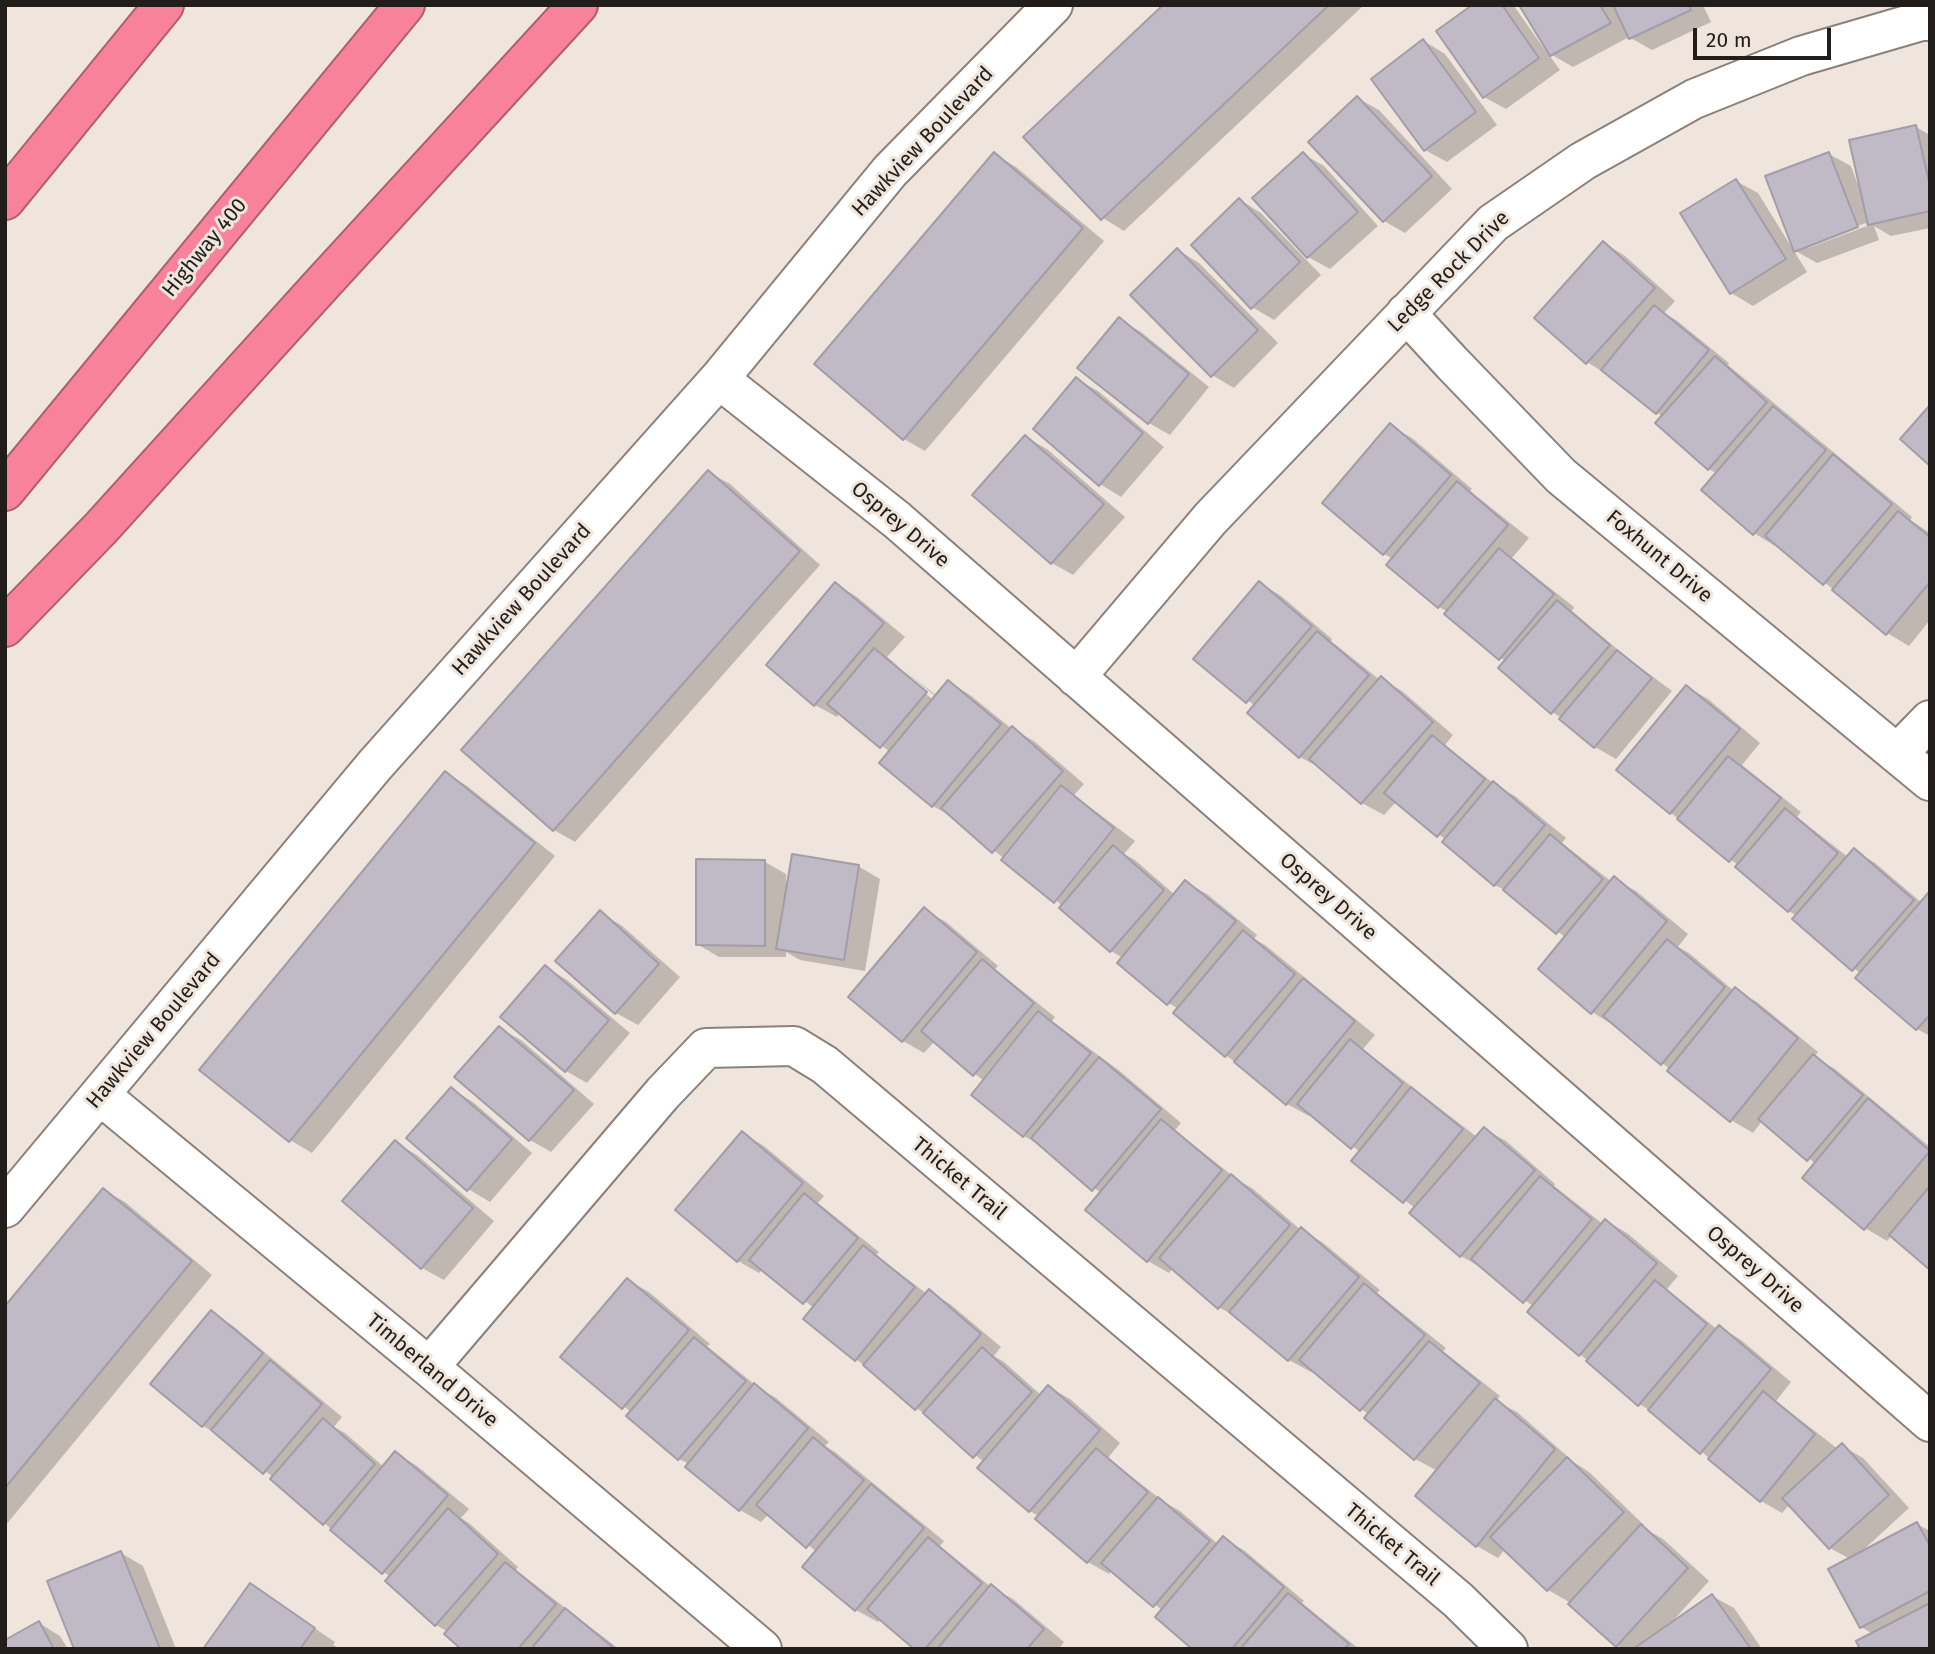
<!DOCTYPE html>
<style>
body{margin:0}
#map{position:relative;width:1935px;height:1654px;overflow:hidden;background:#efe5dd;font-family:"Fira Sans",sans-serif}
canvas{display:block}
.frame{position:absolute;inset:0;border:7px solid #211d1a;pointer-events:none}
.scale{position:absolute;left:1693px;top:28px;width:138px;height:32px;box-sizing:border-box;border:4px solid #211d1a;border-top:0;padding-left:9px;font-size:21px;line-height:24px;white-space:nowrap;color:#211d1a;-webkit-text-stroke:5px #efe5dd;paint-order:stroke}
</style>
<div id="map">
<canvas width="1935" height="1654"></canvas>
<div class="frame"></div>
<div class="scale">20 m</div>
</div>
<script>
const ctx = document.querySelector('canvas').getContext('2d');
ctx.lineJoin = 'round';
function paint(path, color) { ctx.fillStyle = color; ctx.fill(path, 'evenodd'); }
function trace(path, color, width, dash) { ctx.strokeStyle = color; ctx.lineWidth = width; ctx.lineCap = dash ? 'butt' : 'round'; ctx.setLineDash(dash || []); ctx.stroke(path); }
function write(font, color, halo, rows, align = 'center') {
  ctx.font = font + ' "Fira Sans",sans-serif'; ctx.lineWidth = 6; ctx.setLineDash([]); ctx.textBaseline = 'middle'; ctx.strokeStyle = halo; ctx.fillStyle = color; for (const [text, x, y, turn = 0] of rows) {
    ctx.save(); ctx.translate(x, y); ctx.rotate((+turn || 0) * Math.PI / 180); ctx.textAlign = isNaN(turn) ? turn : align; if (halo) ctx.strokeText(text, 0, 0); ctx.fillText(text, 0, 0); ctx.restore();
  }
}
const shadow = new Path2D(`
 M1165 5H1364L1124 231 1103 218Z
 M1475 5 1514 6 1545 50 1547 48 1521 5H1703L1711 22 1652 50 1629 37 1573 67 1547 52 1560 70 1506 109 1484 97Z
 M1424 41 1445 54 1497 125 1447 162 1425 150Z
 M1357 98 1379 110 1452 189 1405 233 1384 221Z
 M1916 127 1930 135V228L1891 236 1874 226 1879 240 1817 263 1794 250 1829 154 1851 166 1859 187H1861ZM1866 223 1867 226 1808 248V244Z
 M994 154 1016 167 1104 241 925 451 904 439Z
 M1303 154 1324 166 1378 226 1330 269 1308 257 1255 198Z
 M1736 181 1758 193 1807 272 1753 306 1731 293Z
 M1240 200 1261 213 1321 275 1274 320 1252 307Z
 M1604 243 1625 256 1675 301 1664 313 1676 320 1729 363 1728 365 1912 517 1910 520 1930 533V620L1909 646 1887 633 1777 544 1775 546 1754 533 1717 474 1709 469 1663 417 1608 375 1587 362Z
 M1178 250 1199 263 1278 343 1234 388 1212 375Z
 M1119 320 1141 332 1209 387 1170 435 1149 423Z
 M1076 379 1098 391 1164 447 1121 497 1100 484Z
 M1391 426 1412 438 1472 489 1470 491 1529 538 1512 558 1574 607 1572 611 1629 659 1672 691 1616 759 1595 747 1562 718 1552 712 1506 662 1448 612 1439 607 1393 559 1384 554Z
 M1025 437 1047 449 1125 517 1073 575 1052 563Z
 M708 472 730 484 820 565 575 842 554 830Z
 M1260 583 1281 596 1332 639 1331 641 1380 680 1381 679 1402 691 1453 735 1445 745 1497 786 1515 796 1566 838 1562 843 1612 882 1614 879 1636 891 1688 934 1678 947 1689 953 1734 991 1736 990 1757 1002 1818 1052 1814 1057 1835 1069 1930 1147V1267L1892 1235 1887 1241 1865 1228 1816 1164 1762 1121 1753 1133 1731 1120 1614 1023 1613 1025 1592 1012 1566 938 1508 892 1495 885 1446 840 1397 801 1384 815 1362 803 1322 769 1300 757 1249 713 1255 706 1196 659Z
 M836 584 857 597 905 637 887 657 937 696 949 682 970 695 1012 729 1034 741 1084 784 1074 795 1135 841 1124 854 1135 860 1175 895 1185 882 1207 894 1257 935 1254 939 1265 945 1375 1035 1363 1049 1477 1137 1484 1129 1506 1141 1555 1184 1554 1186 1603 1224 1606 1221 1627 1233 1678 1276 1667 1289 1718 1330 1720 1327 1741 1340 1791 1382 1776 1401 1838 1449 1842 1446 1863 1458 1909 1508 1860 1553 1917 1524 1930 1531V1649L1873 1634 1861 1627 1850 1559 1830 1548 1790 1504 1782 1513 1761 1501 1655 1413 1639 1404 1530 1312 1534 1307 1482 1268 1461 1256 1415 1208 1353 1161 1360 1152 1311 1113 1309 1116 1287 1104 1226 1055 1175 1013 1179 1009 1168 1003 1123 958 1111 951 1063 906 954 818 933 806 881 763 890 752 840 713 837 717 815 705 768 665ZM894 662 935 696 932 699 891 664Z
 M1687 687 1708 699 1760 743 1742 765 1801 812 1797 817 1848 857 1854 850 1875 863 1922 903 1930 895V1036L1917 1029 1857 978 1861 974 1795 919 1797 916 1789 911 1739 866 1671 813Z
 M446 773 467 786 555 856 312 1153 290 1140Z
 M765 862 786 874V884L858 866 880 879 865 971 800 960 786 952V957H719L697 944Z
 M924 910 946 922 998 966 995 969 1055 1017 1052 1021 1121 1072 1181 1123 1175 1130 1239 1181 1252 1188 1301 1230 1322 1242 1380 1290 1377 1293 1446 1348 1443 1351 1500 1396 1496 1401 1517 1412 1575 1463 1589 1472 1644 1525 1642 1527 1663 1539 1709 1581 1670 1624 1712 1596 1734 1608 1762 1649H1622L1617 1645 1571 1603 1548 1590 1505 1549 1498 1558 1477 1546 1438 1471 1415 1459 1366 1418 1369 1415 1313 1369 1311 1372 1289 1360 1241 1320 1219 1307 1173 1268 1169 1273 1148 1261 1102 1194 1045 1148 1024 1136 984 1081 935 1041 924 1053 903 1041Z
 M600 913 621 925 680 977 638 1025 616 1013 557 961Z
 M545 967 567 980 630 1033 587 1083 566 1071Z
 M499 1028 521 1040 594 1104 551 1152 530 1140Z
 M452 1089 473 1102 532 1153 490 1202 468 1189 409 1138Z
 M742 1133 764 1146 824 1196 818 1203 879 1252 876 1255 927 1294 929 1291 950 1304 1001 1347 994 1356 1004 1362 1041 1395 1049 1387 1070 1399 1120 1443 1108 1458 1164 1502 1180 1511 1218 1544 1223 1538 1245 1551 1304 1601 1302 1603 1359 1649H1195L1163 1611 1112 1570 1109 1574 1088 1562 1040 1517 1030 1511 984 1462 856 1359 814 1308 763 1269 759 1273 738 1261Z
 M396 1143 417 1155 494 1221 444 1280 422 1268 345 1201Z
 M103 1190 125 1202 212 1275 5 1526V1308Z
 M628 1280 649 1292 710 1344 707 1346 759 1388 776 1398 829 1442 825 1446 835 1452 944 1541 940 1546 991 1587 1013 1599 1064 1642 1059 1649H916L881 1618 878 1622 856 1610 805 1567 817 1552 769 1514 761 1522 740 1510 688 1466 689 1464 679 1459 629 1416 631 1412 563 1357Z
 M211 1313 232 1325 342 1417 334 1427 345 1433 384 1467 396 1453 417 1466 469 1509 461 1518 469 1523 518 1567 516 1570 619 1649H464L448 1632 436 1625 387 1580 390 1577 324 1523 273 1477 220 1436 203 1426Z
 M121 1553 143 1566 176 1649H76Z
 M251 1585 335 1642 333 1645 340 1649H206Z
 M39 1623 60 1636 68 1649H5Z`);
const building = new Path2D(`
 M1163 5H1329L1101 220 1023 137Z
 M1472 5H1502L1539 58 1483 98 1436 31Z
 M1519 5H1600L1611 23 1550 56Z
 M1613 5H1689L1691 10 1629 39Z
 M1423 39 1476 112 1424 151 1371 79Z
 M1357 96 1432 176 1383 222 1308 142Z
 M1916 125 1930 186V211L1868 225 1849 140Z
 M994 152 1083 228 903 440 814 364Z
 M1303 152 1358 212 1307 258 1252 198Z
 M1829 152 1858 227 1794 252 1765 176Z
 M1736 179 1786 259 1730 294 1680 213Z
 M1239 198 1300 262 1251 309 1191 245Z
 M1603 241 1655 288 1586 364 1534 318Z
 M1177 248 1258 330 1211 377 1130 295Z
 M1654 305 1709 350 1656 414 1601 370Z
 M1119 317 1189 374 1148 424 1077 368Z
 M1715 356 1767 402 1708 470 1655 423Z
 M1076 377 1143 433 1099 486 1033 429Z
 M1930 405V466L1900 439Z
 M1773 406 1826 450 1753 535 1701 490Z
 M1390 423 1451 475 1383 555 1322 503Z
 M1025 435 1104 504 1051 564 972 495Z
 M1833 454 1892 504 1823 585 1765 536Z
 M708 470 800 551 553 831 461 750Z
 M1457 481 1508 525 1438 608 1386 565Z
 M1898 511 1930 537V582L1886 635 1832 590Z
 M1499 548 1554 594 1499 660 1444 614Z
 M1259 581 1312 626 1246 703 1193 659Z
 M835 582 884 623 814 706 766 665Z
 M1557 600 1610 645 1551 714 1498 668Z
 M1317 631 1369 675 1299 758 1247 713Z
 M874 648 927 692 880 748 827 704Z
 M1617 650 1652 678 1594 748 1559 719Z
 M1381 676 1433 722 1361 804 1309 759Z
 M948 680 1001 724 932 807 879 763Z
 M1686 685 1740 729 1670 814 1616 770Z
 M1012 726 1063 771 992 853 941 808Z
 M1432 735 1485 779 1437 837 1384 793Z
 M1728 756 1781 798 1729 862 1677 819Z
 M445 771 535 843 289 1142 199 1070Z
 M1493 781 1545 825 1494 886 1442 842Z
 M1061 785 1114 828 1054 903 1001 860Z
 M1785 808 1838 853 1788 912 1735 867Z
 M1550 834 1603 879 1556 934 1503 890Z
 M1113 845 1164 890 1110 952 1059 908Z
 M1854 848 1914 900 1852 971 1792 919Z
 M792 854 859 865 844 960 776 949Z
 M696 859 765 860V946L696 945Z
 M1614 876 1667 921 1591 1014 1538 969Z
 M1185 880 1236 921 1167 1005 1117 963Z
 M1929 892 1930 1015 1916 1030 1855 978Z
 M924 907 977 952 902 1042 848 997Z
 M600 910 659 964 615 1014 555 961Z
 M1243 930 1295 974 1225 1057 1173 1013Z
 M1667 939 1725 987 1661 1065 1603 1016Z
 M982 959 1034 1003 973 1076 921 1031Z
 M545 965 609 1020 565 1072 500 1017Z
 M1303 978 1355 1021 1286 1105 1234 1062Z
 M1735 987 1798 1038 1730 1122 1667 1071Z
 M1038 1011 1091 1053 1023 1137 971 1095Z
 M499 1026 574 1090 529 1141 454 1077Z
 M1350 1039 1403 1083 1351 1149 1297 1104Z
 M1813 1054 1863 1095 1807 1161 1758 1119Z
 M1099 1057 1161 1109 1092 1191 1031 1138Z
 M451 1087 512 1139 467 1191 406 1138Z
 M1411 1087 1463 1129 1403 1203 1351 1161Z
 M1868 1098 1930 1151 1864 1230 1802 1178Z
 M1161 1119 1222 1170 1147 1262 1085 1210Z
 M1484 1127 1535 1170 1460 1257 1409 1213Z
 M742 1131 803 1183 737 1262 675 1210Z
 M395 1140 473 1208 421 1269 342 1201Z
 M1231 1174 1290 1225 1218 1309 1159 1258Z
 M1540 1176 1592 1219 1523 1303 1471 1259Z
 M1930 1186V1270L1889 1235Z
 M103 1188 192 1261 5 1488V1306Z
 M804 1193 858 1238 803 1304 749 1260Z
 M1605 1219 1657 1263 1579 1356 1527 1312Z
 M1301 1227 1359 1277 1288 1361 1229 1312Z
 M863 1245 915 1287 855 1361 803 1319Z
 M627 1278 689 1330 622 1409 560 1357Z
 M1655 1280 1707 1324 1638 1406 1586 1361Z
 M1364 1283 1425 1335 1360 1411 1299 1360Z
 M929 1289 981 1334 915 1410 863 1365Z
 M211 1310 263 1353 202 1427 150 1384Z
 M1719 1325 1771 1369 1700 1454 1648 1410Z
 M694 1337 746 1381 678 1460 626 1416Z
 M1429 1341 1480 1383 1414 1460 1364 1418Z
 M982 1347 1032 1392 973 1458 923 1413Z
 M270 1360 322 1404 263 1474 211 1430Z
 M754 1383 808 1428 739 1511 685 1467Z
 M1048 1385 1100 1430 1029 1512 977 1468Z
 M1763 1391 1815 1434 1760 1502 1708 1459Z
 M1495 1398 1555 1449 1476 1547 1415 1496Z
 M323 1418 375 1464 323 1525 270 1479Z
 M813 1437 864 1480 806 1548 756 1505Z
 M1842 1443 1889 1495 1829 1549 1782 1498Z
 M1096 1448 1148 1492 1087 1563 1035 1519Z
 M395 1451 448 1495 382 1574 330 1530Z
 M1567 1457 1624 1512 1547 1591 1490 1537Z
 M871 1484 924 1528 855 1611 802 1567Z
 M1158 1497 1210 1541 1153 1607 1101 1563Z
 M448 1508 498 1554 435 1626 385 1581Z
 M1917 1522 1930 1546V1591L1860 1628 1828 1569Z
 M1641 1524 1688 1568 1616 1647 1568 1604Z
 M1223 1536 1284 1587 1232 1649H1192L1155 1617Z
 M928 1537 982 1583 925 1649H914L867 1609Z
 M121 1551 160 1649H74L47 1581Z
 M505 1562 556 1604 518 1649H461L444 1634Z
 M250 1583 315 1628 300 1649H203Z
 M991 1584 1044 1629 1027 1649H937Z
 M1288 1593 1349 1644 1345 1649H1240Z
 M1712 1594 1751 1649H1633Z
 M1930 1603V1649H1860L1856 1641Z
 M565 1608 615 1649H531Z
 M39 1621 54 1649H5V1640Z`);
const minor = new Path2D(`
 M1406 313 1452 363 1561 476 1930 781
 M719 379 897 520 1930 1422
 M1076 677 1210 519 1493 223 1583 161 1694 99 1801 56 1921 21H1930
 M1897 754 1930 720
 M100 1095 429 1367 762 1649
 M5 1208 375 765 719 379 890 171 1053 5
 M429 1367 663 1093 706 1048 794 1046 825 1065 1458 1600 1508 1649`);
const highway = new Path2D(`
 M5 200 164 5
 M5 491 405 5
 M5 627 100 529 323 283 578 5`);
const streetNames = [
 ["Hawkview Boulevard",923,142,-47],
 ["Highway 400",205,248,-51],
 ["Ledge Rock Drive",1449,272,-45],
 ["Osprey Drive",900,525,40],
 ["Foxhunt Drive",1659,557,40],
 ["Hawkview Boulevard",522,600,-48],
 ["Osprey Drive",1328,897,41],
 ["Hawkview Boulevard",154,1031,-50],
 ["Thicket Trail",959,1179,40],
 ["Osprey Drive",1755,1270,41],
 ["Timberland Drive",432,1371,40],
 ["Thicket Trail",1392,1545,40]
];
paint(shadow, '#0003');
paint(building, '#bfbac5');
trace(building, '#a29da7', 2);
trace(minor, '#8b817a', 42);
trace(highway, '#ad5f6d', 42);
trace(minor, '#fff', 38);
trace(highway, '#f8829a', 38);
write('21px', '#211d1a', '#efe5dd', streetNames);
</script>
